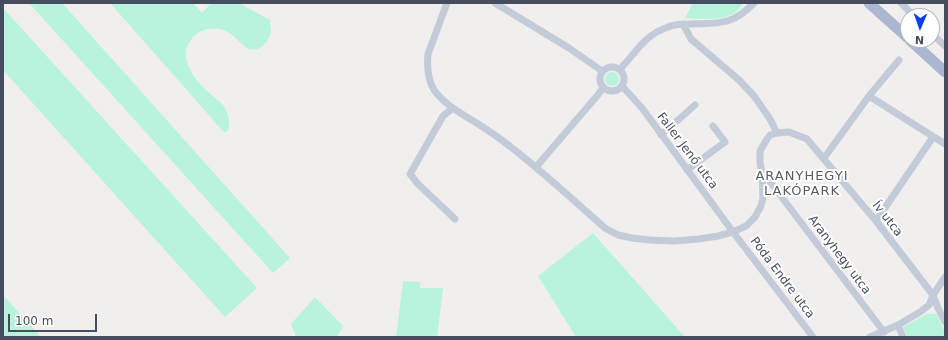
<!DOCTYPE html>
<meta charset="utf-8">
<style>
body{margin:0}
#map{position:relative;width:948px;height:340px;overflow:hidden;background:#f1efee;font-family:"DejaVu Sans",sans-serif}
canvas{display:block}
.frame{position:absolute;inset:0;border:4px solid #454d5e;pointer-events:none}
.north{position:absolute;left:900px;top:8px;width:40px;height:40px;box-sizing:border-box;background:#fff;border:1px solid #b5b8bf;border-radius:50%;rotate:182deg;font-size:11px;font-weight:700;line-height:16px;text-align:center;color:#454d5e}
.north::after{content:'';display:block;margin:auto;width:14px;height:18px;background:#083ff1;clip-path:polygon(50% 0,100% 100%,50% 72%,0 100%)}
.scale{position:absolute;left:8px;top:314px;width:89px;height:18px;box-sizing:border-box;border:2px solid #454d5e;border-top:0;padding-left:5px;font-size:12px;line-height:14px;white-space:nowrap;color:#454d5e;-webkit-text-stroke:3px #fff;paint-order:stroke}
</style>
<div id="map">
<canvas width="948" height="340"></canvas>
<div class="frame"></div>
<div class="north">N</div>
<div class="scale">100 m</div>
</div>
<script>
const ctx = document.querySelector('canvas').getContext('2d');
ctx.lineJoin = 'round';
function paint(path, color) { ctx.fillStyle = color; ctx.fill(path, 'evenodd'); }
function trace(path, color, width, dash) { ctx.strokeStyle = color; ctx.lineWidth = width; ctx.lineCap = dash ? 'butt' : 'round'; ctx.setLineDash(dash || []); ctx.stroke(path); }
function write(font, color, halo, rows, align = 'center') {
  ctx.font = font + ' "DejaVu Sans",sans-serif'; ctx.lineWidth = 4; ctx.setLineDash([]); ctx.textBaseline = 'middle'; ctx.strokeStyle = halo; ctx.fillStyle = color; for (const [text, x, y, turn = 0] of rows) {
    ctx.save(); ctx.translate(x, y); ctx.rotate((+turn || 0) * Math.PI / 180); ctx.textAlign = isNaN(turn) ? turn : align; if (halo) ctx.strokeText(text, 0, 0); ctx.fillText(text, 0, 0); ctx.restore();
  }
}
const green = new Path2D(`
 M29 3H62L290 258 273 273Z
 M110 3H193L202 13 211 3H239L270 20C270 24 271 28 271 32 269 42 258 54 247 48 241 44 236 38 231 34 217 25 200 27 190 41 178 58 195 80 207 91 212 96 219 100 223 105 228 111 231 125 228 131L224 132 222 130Z
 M693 3H743C741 5 739 9 737 11 724 22 700 19 685 18Z
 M3 8 257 288 225 317 3 70Z
 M605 79a7 7 0 1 1 14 0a7 7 0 1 1-14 0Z
 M593 233 685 337H576L538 276Z
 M403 281 420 282V288H443L437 337H396Z
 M3 295 41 337H3Z
 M315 297 343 326 337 337H296L291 324Z
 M927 314H936L945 332 943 337H908L903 327Z`);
const street = new Path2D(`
 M447 3 428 54C427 65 428 80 434 90 444 104 460 113 475 122 486 129 497 136 507 144 541 170 573 200 605 228L618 235 632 238 650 240 674 241 699 239 718 236 733 232 746 226 755 217 761 206 763 198 762 173 760 163V151L767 139 770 135 777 133 789 132 807 139 876 221 933 295 938 308 945 322
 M495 3 569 48 602 71
 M901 3 914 16
 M683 24 691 39 739 80 754 96 770 119 777 133
 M932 34 945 46
 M600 79a12 12 0 1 1 24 0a12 12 0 1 1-24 0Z
 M620 69C636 53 644 35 668 27 674 24 682 24 689 24 719 23 732 26 754 3
 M622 86 642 108 733 232 813 337
 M869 96 945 144
 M453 108 443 116 410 174 418 184 455 219
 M661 135 695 105
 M824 158 869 96 899 60
 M536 167 597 96 603 88
 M687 170 725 142 713 126
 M762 173 768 179 884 332
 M876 221 933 137
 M898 325 903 337
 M870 337 898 325 920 312 929 305 933 295 945 277`);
const primary = new Path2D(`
 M869 3 908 38
 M910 40 945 72`);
const streetNames = [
 ["Faller Jenő utca",687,151,53],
 ["Ív utca",887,219,52],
 ["Aranyhegy utca",839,255,53],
 ["Póda Endre utca",782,278,53]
];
const neighbourhoodNames = [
 ["ARANYHEGYI",802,177],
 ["LAKÓPARK",802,192]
];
paint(green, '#b8f3db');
trace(street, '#c3cad8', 7);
trace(primary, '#abb6d0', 11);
write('12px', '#454d5e', '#fff', streetNames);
ctx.letterSpacing = '1px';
write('13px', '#5a5d64', '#fff', neighbourhoodNames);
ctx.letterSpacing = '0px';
</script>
